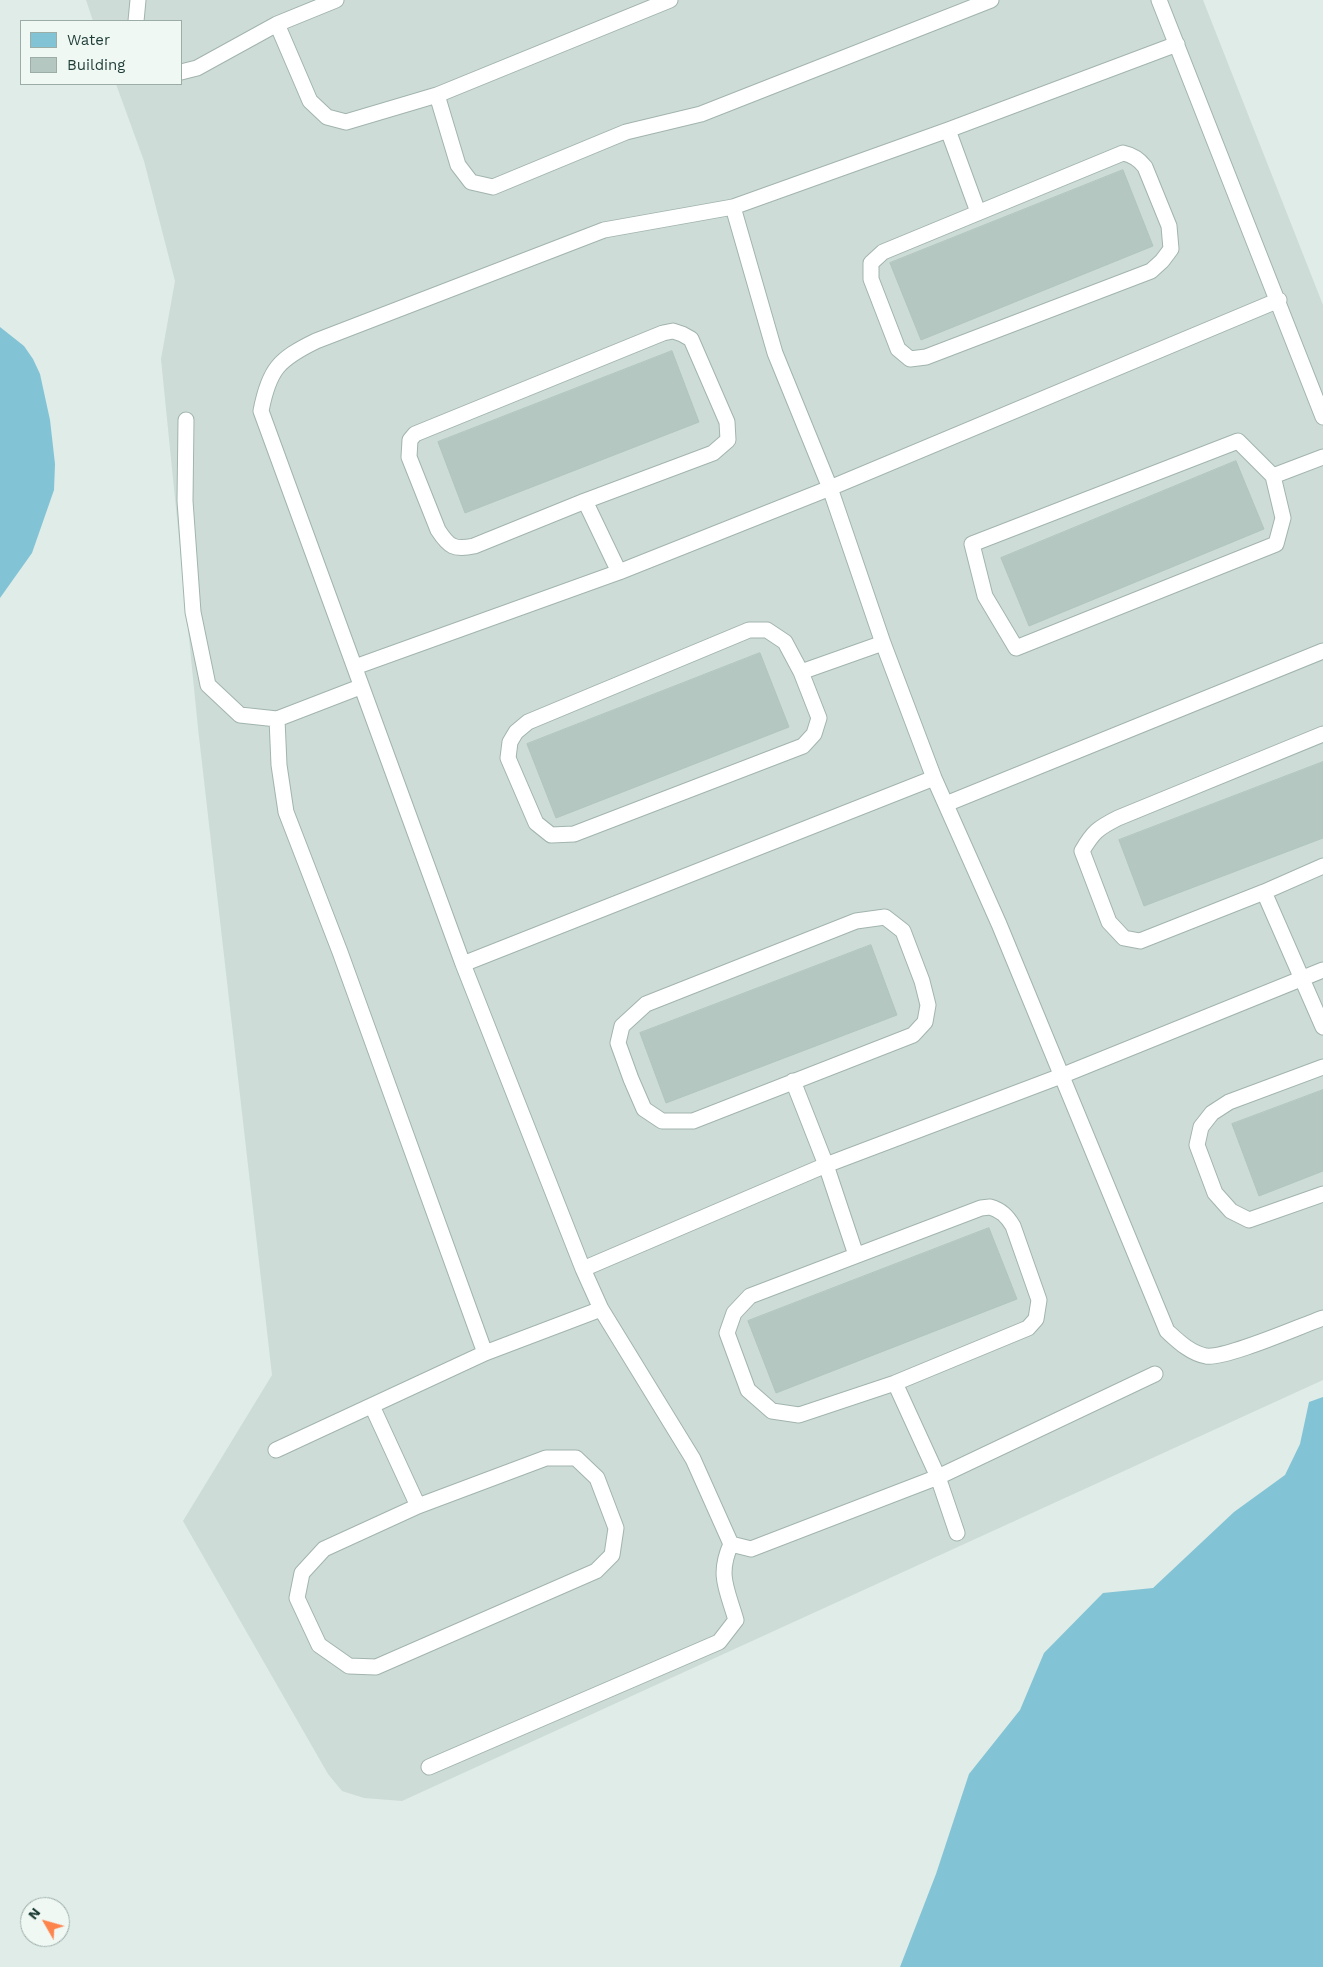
<!DOCTYPE html>
<style>
body{margin:0}
#map{position:relative;width:1323px;height:1967px;overflow:hidden;background:#dfece7;font-family:"Work Sans",sans-serif}
canvas{display:block}
.legend{position:absolute;left:20px;top:20px;width:162px;height:65px;box-sizing:border-box;background:#f0f8f4;border:1px solid #9cada8;margin:0;padding:6px 9px;list-style:none;font-size:15px;color:#1f3d37}
.legend li{display:flex;align-items:center;gap:10px;height:25px}
.legend b{width:25px;border:1px solid #9cada8}
.north{position:absolute;left:20px;top:1897px;width:50px;height:50px;box-sizing:border-box;background:#f0f8f4;border:1px solid #9cada8;border-radius:50%;rotate:308deg;font-size:14px;font-weight:700;line-height:20px;text-align:center;color:#1f3d37}
.north::after{content:'';display:block;margin:auto;width:18px;height:22px;background:#fd844c;clip-path:polygon(50% 0,100% 100%,50% 72%,0 100%)}
</style>
<div id="map">
<canvas width="1323" height="1967"></canvas>
<ul class="legend">
<li><b style="height:14px;background:#82c3d6"></b>Water</li>
<li><b style="height:14px;background:#b4c7c0"></b>Building</li>
</ul>
<div class="north">N</div>
</div>
<script>
const ctx = document.querySelector('canvas').getContext('2d');
ctx.lineJoin = 'round';
function paint(path, color) { ctx.fillStyle = color; ctx.fill(path, 'evenodd'); }
function trace(path, color, width, dash) { ctx.strokeStyle = color; ctx.lineWidth = width; ctx.lineCap = dash ? 'butt' : 'round'; ctx.setLineDash(dash || []); ctx.stroke(path); }
const built = new Path2D(`
 M86 0H1203L1323 305V1380L402 1801 364 1798 342 1791 328 1774 183 1521 272 1375 198 728 161 359 175 281 144 161 116 84H181V21H93Z`);
const water = new Path2D(`
 M0 327 24 346 33 359 40 374 50 420 55 464 54 490 32 553 0 598Z
 M1323 1397V1967H900L936 1874 969 1774 1020 1710 1044 1653 1103 1593 1153 1588 1234 1512 1285 1475 1300 1444 1309 1402Z`);
const building = new Path2D(`
 M1123 170 1153 246 921 340 890 263Z
 M672 351 699 422 465 513 438 442Z
 M1236 461 1264 529 1029 626 1001 558Z
 M760 653 789 727 556 818 527 744Z
 M1323 762V838L1144 906 1119 840Z
 M871 945 897 1015 666 1103 640 1033Z
 M1323 1090V1171L1259 1196 1232 1124Z
 M989 1228 1017 1299 776 1393 748 1321Z`);
const service = new Path2D(`
 M1159 0 1323 417
 M136 21 138 0
 M277 24 310 101 327 117 346 122 437 95 670 0
 M181 72 197 68 277 24 336 0
 M437 95 458 165 471 182 493 187 626 132 701 114 991 0
 M948 130 978 212
 M1123 153C1133 155 1139 159 1145 167L1169 226 1171 249 1162 261 1151 271 926 357 910 359 898 349 871 279V263L883 252Z
 M733 207 775 353 830 488 883 643 934 778 999 924 1167 1331C1178 1341 1190 1353 1206 1356 1226 1359 1300 1326 1323 1318
 M673 331 682 334 691 339 727 422 728 440 713 453 585 501 474 546C454 550 449 547 438 530L409 457 410 440 415 434 663 333Z
 M186 420 185 501 193 612 208 685 240 715 277 719 360 687
 M1238 441 1273 476 1283 518 1276 544 1016 648 985 596 972 544Z
 M1273 476 1323 457
 M585 501 619 572
 M749 630H767L785 642 801 672 819 718 814 734 803 746 574 834 551 835 536 823 508 758 510 742 516 732 528 722Z
 M355 667 619 572 830 488 1279 300
 M801 672 883 643
 M277 719 279 765 286 812 340 952 485 1353
 M1323 734 1118 818C1098 828 1093 832 1082 851L1109 922 1124 938 1140 941 1264 892 1323 866
 M946 804 1323 651
 M1264 892 1323 1027
 M885 917 903 931 922 981 928 1005 925 1022 913 1035 693 1121H662L644 1109 631 1079 618 1043 622 1026 646 1004 856 921Z
 M463 964 934 778
 M1323 1067 1229 1102 1212 1113 1201 1127 1197 1145 1215 1193 1231 1211 1249 1220 1323 1194
 M793 1081 826 1165 856 1255
 M990 1207C1001 1210 1007 1216 1013 1226L1039 1300 1036 1319 1028 1328 895 1383 799 1415 772 1411 748 1390 727 1333 734 1313 750 1296 981 1208Z
 M583 1269 826 1165 1061 1076 1323 970
 M895 1383 938 1477 957 1533
 M372 1406 418 1506
 M276 1450 485 1353 601 1309
 M546 1458H576L597 1478 616 1528 612 1555 596 1571 376 1667 349 1666 319 1645 297 1598 302 1573 324 1549 418 1506Z
 M731 1544 751 1549 938 1477 1155 1374
 M429 1767 719 1642 736 1620C727 1589 717 1575 731 1544L693 1459 601 1309 583 1269 463 964 261 411C269 369 279 359 316 341L604 230 733 207 948 130 1177 44`);
paint(built, '#cddcd6');
paint(water, '#82c3d6');
paint(building, '#b4c7c0');
trace(building, '#b1c6bf', 1);
trace(service, '#a2b4af', 17);
trace(service, '#fff', 15);
</script>
